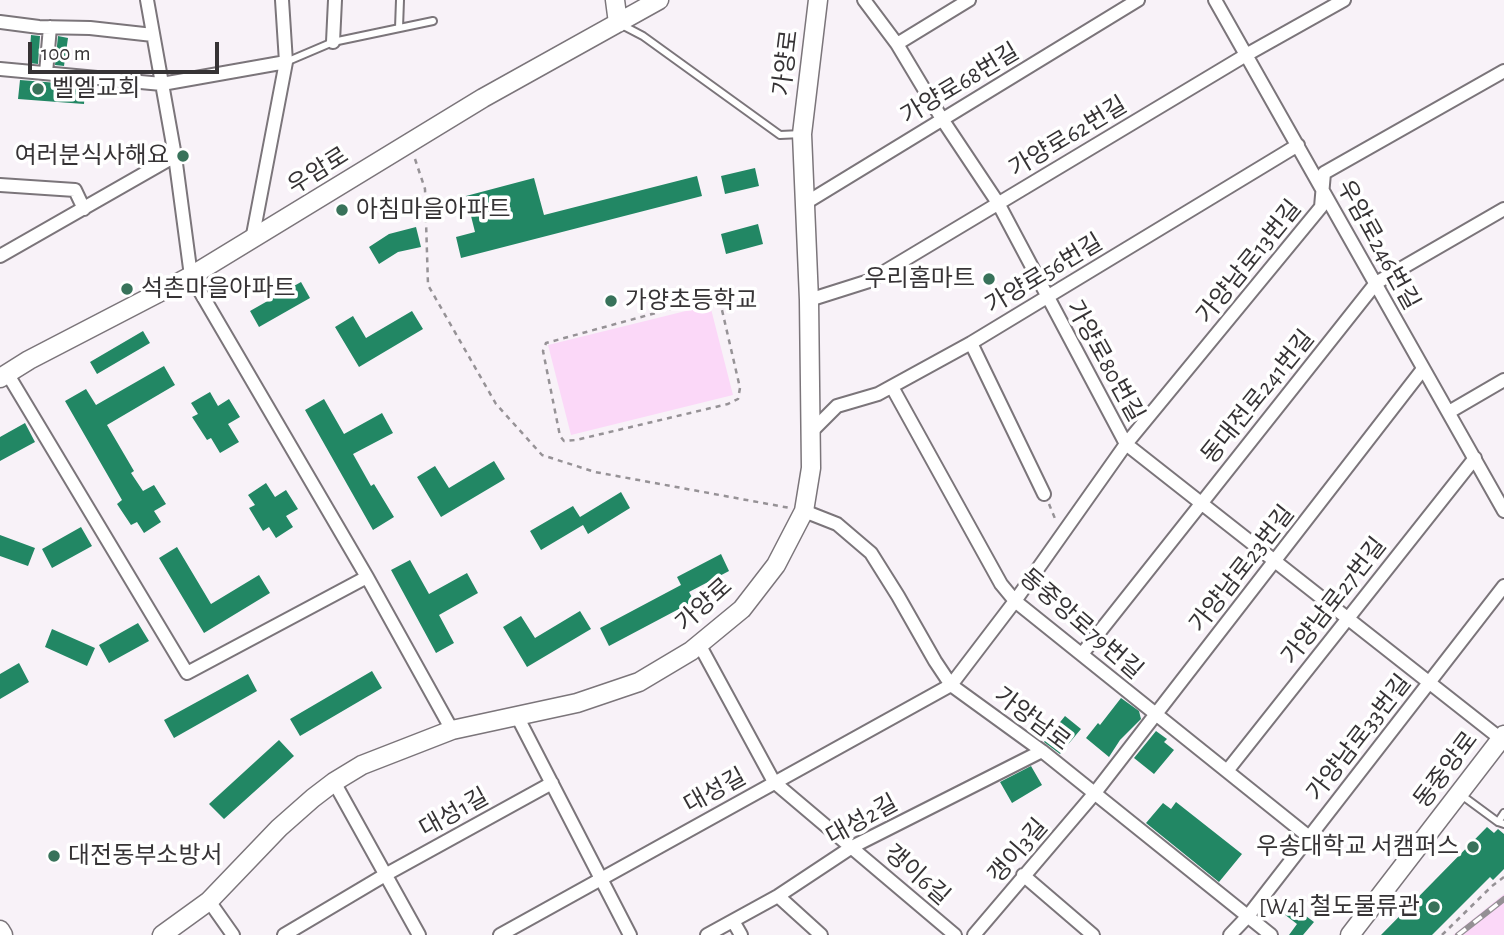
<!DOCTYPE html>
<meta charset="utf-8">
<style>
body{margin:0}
#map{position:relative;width:1504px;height:935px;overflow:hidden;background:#f8f2f8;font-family:"Alegreya Sans",sans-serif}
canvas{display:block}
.scale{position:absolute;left:28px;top:42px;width:191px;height:32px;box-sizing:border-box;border:4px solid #363335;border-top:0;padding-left:9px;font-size:21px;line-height:24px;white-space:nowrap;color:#363335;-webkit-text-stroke:5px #fff;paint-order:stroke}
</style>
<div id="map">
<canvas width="1504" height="935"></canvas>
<div class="scale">100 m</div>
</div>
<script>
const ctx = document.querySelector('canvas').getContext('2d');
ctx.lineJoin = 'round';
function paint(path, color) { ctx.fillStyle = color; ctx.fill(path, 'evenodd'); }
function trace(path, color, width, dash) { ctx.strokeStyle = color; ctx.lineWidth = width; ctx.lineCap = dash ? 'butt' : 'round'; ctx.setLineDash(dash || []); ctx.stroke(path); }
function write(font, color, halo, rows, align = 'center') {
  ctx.font = font + ' "Alegreya Sans","Noto Sans KR",sans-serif'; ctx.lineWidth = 7; ctx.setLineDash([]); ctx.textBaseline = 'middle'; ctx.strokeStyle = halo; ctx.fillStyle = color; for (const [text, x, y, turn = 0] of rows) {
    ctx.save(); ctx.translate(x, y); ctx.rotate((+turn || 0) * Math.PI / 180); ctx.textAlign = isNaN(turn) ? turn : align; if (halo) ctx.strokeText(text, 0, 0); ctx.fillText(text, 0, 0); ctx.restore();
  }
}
const green = new Path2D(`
 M710 305 733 395 571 435 548 345Z
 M1504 894V935H1453Z`);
const building = new Path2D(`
 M31 35 40 36 38 64 29 63Z
 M58 36 68 38 64 66 55 65Z
 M20 80 58 83 57 87 85 89 84 104 18 99Z
 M755 168 759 186 725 194 721 176Z
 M697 176 702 196 461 258 456 237 475 232 466 196 534 178 544 215Z
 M758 224 763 244 726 254 721 234Z
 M416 227 421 247 398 252 379 264 369 247 389 234Z
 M301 282 310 298 259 327 250 311Z
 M412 311 423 329 359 367 335 327 353 316 366 338Z
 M143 331 150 343 97 374 90 362Z
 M164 366 175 385 107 425 134 471 131 473 143 491 154 485 166 504 154 511 161 522 144 533 137 522 131 525 117 504 122 500 65 401 86 389 96 405Z
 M210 392 218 406 229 399 240 417 228 424 239 442 220 453 211 438 207 440 192 417 198 414 191 403Z
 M324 399 344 434 382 413 393 433 353 454 371 486 374 484 394 517 373 530 305 410Z
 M25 423 35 442 0 461V437Z
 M494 461 505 479 441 517 417 477 435 466 449 488Z
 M266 483 275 497 286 490 298 509 286 516 293 527 276 538 269 527 263 531 249 508 255 505 248 495Z
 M621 492 630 508 588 534 583 525 541 550 530 531 573 506 580 517Z
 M81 527 92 546 52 568 42 549Z
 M0 535 35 548 28 566 0 556Z
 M177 547 211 604 259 575 270 593 204 633 159 558Z
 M721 554 729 571 689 592 694 601 609 646 600 628 681 585 677 577Z
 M410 560 429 594 467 573 478 593 439 615 454 643 436 653 391 570Z
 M580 611 591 629 527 667 503 627 521 616 535 638Z
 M138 623 149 641 109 663 99 645Z
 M52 629 95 648 87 666 45 647Z
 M19 663 29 682 0 699V674Z
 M372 671 382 688 300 736 290 719Z
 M248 674 257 691 174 738 164 720Z
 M1121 698 1139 711 1141 719 1120 740 1109 757 1086 738 1098 723 1100 725Z
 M1065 716 1081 729 1060 754 1044 742Z
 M1156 731 1167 739 1164 742 1174 750 1154 774 1134 758Z
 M279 740 294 756 224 819 209 804Z
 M1031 766 1042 785 1012 803 1000 782Z
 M1176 802 1242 854 1219 882 1146 823 1163 803 1171 809Z
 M1487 827 1494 833 1498 829 1504 834V869L1493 880 1490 877 1432 935H1381Z
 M1291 905 1314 922 1303 935H1289L1297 924 1284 914Z`);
const path = new Path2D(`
 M415 159 425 189 428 285 496 404 542 455 595 472 790 508
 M707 299 717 302 722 310 740 388 738 399 728 404 576 440 564 441 560 436 543 351 546 343Z
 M1049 504 1056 521
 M1442 935 1492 886 1504 877`);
const lane = new Path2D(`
 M620 24 643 36 780 135 802 134
 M399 28 400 0
 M286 62 333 42 433 21
 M1460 794 1498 822 1504 824
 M1498 822 1504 813`);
const street = new Path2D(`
 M147 0 175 156 191 276 367 577 452 730
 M864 0 897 44 942 119 998 203 1126 444 1501 739
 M1215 0 1504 511
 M0 22 39 27 90 28 153 35
 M333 42 335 0
 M897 44 969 0
 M0 69 162 84 286 62
 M46 73 50 27
 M0 185 75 190 84 209
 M804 204 1138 0
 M252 240 286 62 282 0
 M0 256 175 156
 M809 300 869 281 1246 55 1344 0
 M971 343 1044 494
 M7 373 187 673 367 577
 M892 387 1001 584 1015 601 1309 837
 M1449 412 1504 380
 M812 431 837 406 878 394 971 343 1298 145
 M804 511 837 524 871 553 898 596 935 661 951 685 1042 751 1271 935
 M699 644 774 782 955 935
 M1082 654 1376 283 1504 209
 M517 716 630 935
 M1227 771 1475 458
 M334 782 419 935
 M1023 875 1093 935
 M778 896 821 935
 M209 901 233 935
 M733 921 741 935
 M284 935 385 875 552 783
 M500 935 951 685 1015 601 1126 444 1321 207 1324 173 1504 71
 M707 935 778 896 852 847 1042 751
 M974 935 1094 794 1423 369
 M1230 935 1248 916 1504 586`);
const secondary = new Path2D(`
 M615 0 618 23
 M0 378 29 360 191 276 483 98 659 0
 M0 930 3 935
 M162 935 209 901 279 828 313 798 334 782 362 765 452 730 577 703 639 682 691 651 742 609 776 565 804 511 811 468 809 300 802 134 818 0
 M1350 935 1504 735`);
const rail = new Path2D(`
 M1458 935 1504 899`);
const markers = [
 [38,89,7,"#38725a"],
 [183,156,7,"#38725a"],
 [342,210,7,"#38725a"],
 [989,279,7,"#38725a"],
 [127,289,7,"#38725a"],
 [611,301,7,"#38725a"],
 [1473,847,7,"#38725a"],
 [54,856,7,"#38725a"],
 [1434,907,7,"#38725a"]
];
const streetNames = [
 ["가양로",786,63,-83],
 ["가양로68번길",960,84,-31],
 ["가양로62번길",1068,137,-31],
 ["우암로",318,171,-32],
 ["우암로246번길",1378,245,61],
 ["가양남로13번길",1249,262,-51],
 ["가양로56번길",1044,274,-31],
 ["가양로80번길",1105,361,61],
 ["동대전로241번길",1258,397,-51],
 ["가양남로23번길",1242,569,-52],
 ["가양남로27번길",1334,601,-52],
 ["가양로",704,605,-42],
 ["동중앙로79번길",1081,624,41],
 ["가양남로",1032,719,37],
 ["가양남로33번길",1359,738,-52],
 ["동중앙로",1446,770,-53],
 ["대성길",715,791,-29],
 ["대성1길",454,813,-29],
 ["대성2길",862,820,-29],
 ["갱이3길",1018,851,-49],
 ["갱이6길",917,875,41]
];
const poiNames = [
 ["벨엘교회",52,89],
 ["여러분식사해요",169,156,"right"],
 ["아침마을아파트",356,210],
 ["우리홈마트",975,279,"right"],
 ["석촌마을아파트",141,289],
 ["가양초등학교",625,301],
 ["우송대학교 서캠퍼스",1459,847,"right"],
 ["대전동부소방서",68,856],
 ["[W4] 철도물류관",1420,907,"right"]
];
paint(green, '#fbd8f8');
paint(building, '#228764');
trace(lane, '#7b757a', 10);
trace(street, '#7b757a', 16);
trace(secondary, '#7b757a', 21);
trace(path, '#969296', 2.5, [5, 5]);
trace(lane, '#fff', 6);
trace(street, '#fff', 12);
trace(secondary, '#fff', 18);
trace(rail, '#949094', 6);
trace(rail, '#fff', 3.5, [10]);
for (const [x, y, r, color] of markers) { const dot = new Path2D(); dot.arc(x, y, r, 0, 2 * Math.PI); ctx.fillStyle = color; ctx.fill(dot); trace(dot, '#fff', 2.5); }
write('24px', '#363335', '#fff', streetNames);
write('24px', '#363335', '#fff', poiNames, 'left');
</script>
